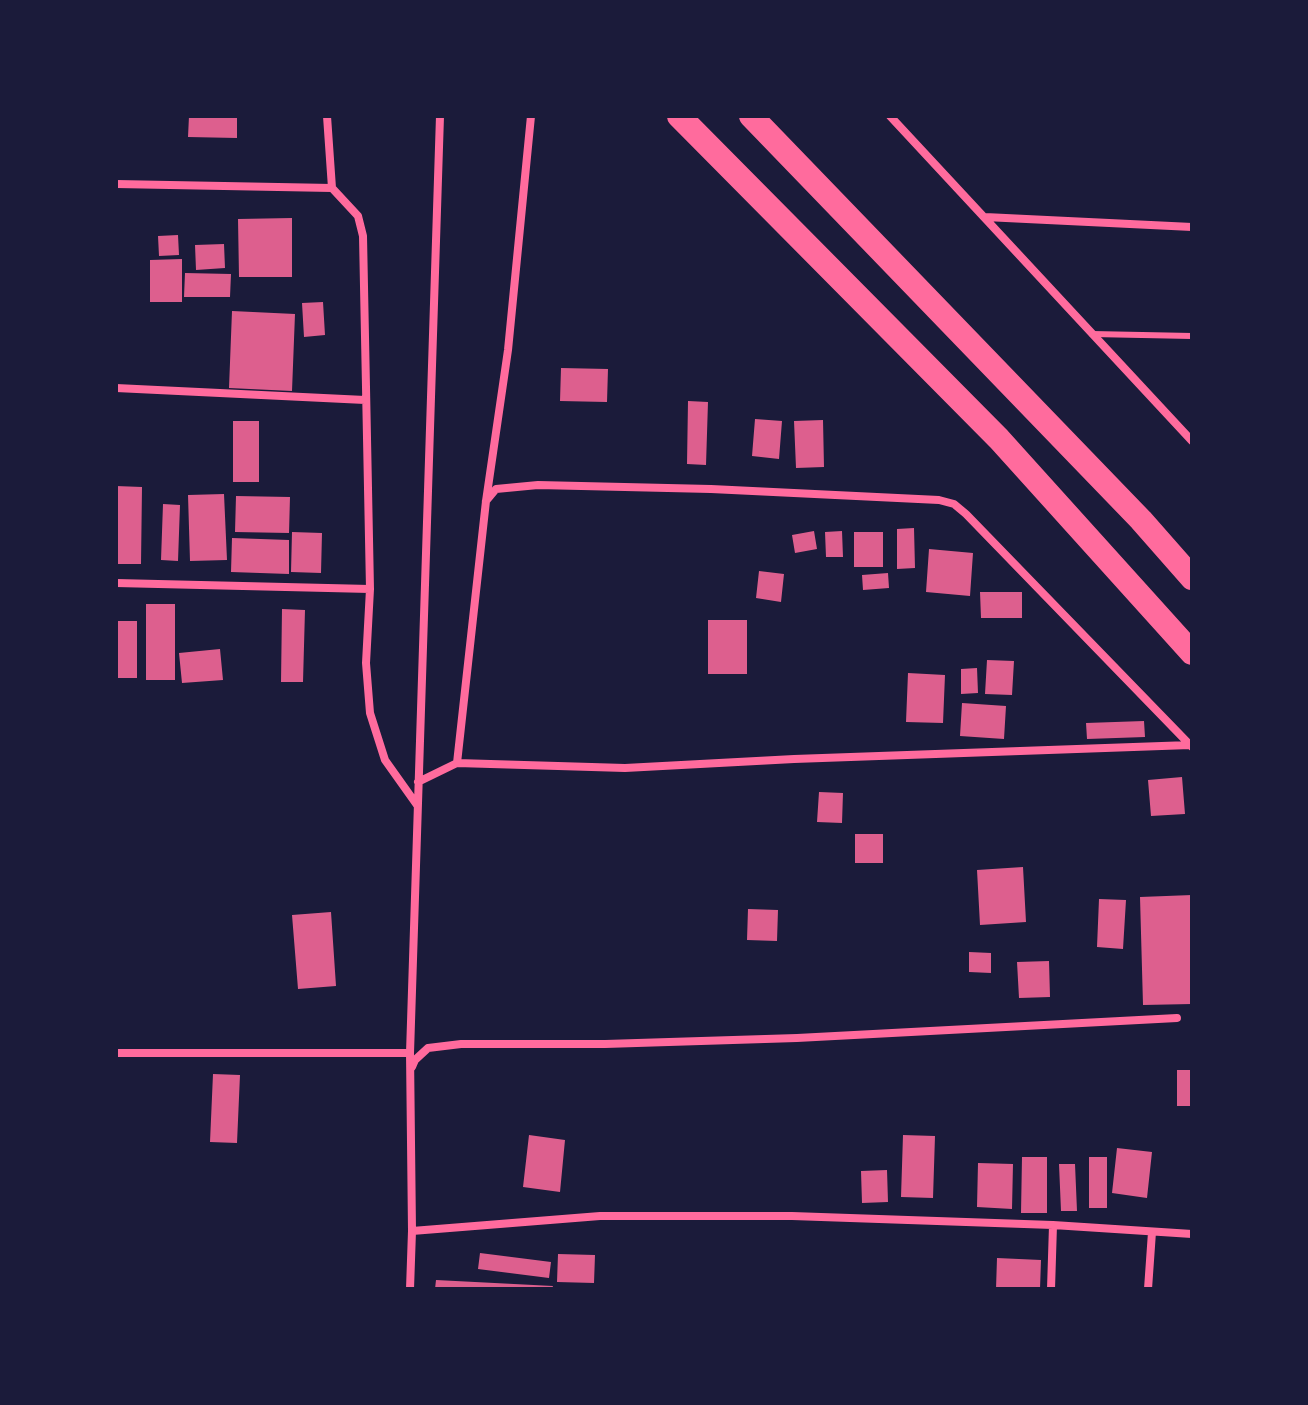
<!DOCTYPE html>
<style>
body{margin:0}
#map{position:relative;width:1308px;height:1405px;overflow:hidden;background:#1b1b3a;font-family:"Noto Sans",sans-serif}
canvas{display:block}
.frame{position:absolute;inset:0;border:118px solid #1b1b3a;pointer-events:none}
</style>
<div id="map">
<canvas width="1308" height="1405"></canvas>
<div class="frame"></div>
</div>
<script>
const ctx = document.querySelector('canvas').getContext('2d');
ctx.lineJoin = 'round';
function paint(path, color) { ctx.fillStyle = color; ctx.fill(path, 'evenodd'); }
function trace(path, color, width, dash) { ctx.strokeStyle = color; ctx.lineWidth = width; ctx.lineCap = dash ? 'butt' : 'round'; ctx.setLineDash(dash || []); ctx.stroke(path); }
const building = new Path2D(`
 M189 116H237V138L188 137Z
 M292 218V277H239L238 219Z
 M178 235 179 255 159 256 158 236Z
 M224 244 225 268 196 270 195 245Z
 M182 259V302H150V260Z
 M185 273 231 274 230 297H184Z
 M323 302 325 335 304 337 302 303Z
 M232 311 295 314 292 391 229 388Z
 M561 368 608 369 607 402 560 401Z
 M688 401 708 402 706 465 687 464Z
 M755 419 782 421 779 459 752 456Z
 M823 420 824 467 796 468 794 421Z
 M233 421H259V482H233Z
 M116 486 142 487 141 564H116Z
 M224 494 227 560 190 561 188 495Z
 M236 496 290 497 289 533 235 532Z
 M163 504 180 505 178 561 161 560Z
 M914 528 915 568 897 569V529Z
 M814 531 817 549 795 553 792 535Z
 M842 531 843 557H826L825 532Z
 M292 532 322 533 321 573 291 572Z
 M854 532H883V567H854Z
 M232 538 289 540V574L231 572Z
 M929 549 973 553 970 596 926 592Z
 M759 571 784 574 781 602 756 598Z
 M888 573 889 588 863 590 862 575Z
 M980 592H1022V618H981Z
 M146 604H175V680H146Z
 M282 609 305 610 303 682H281Z
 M708 620H747V674H708Z
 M116 621H137V678H116Z
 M220 649 223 680 182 683 179 653Z
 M987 660 1014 661 1012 695 985 694Z
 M977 668 978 693 961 694V669Z
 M908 673 945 675 943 723 906 722Z
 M962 703 1006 706 1004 739 960 736Z
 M1144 721 1145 737 1087 739 1086 723Z
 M1182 777 1185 814 1151 816 1148 780Z
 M819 792 843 793 842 823 817 822Z
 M855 834H883V863H855Z
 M1023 867 1026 922 980 925 977 870Z
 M1192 895V1004L1143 1005 1140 897Z
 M1099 899 1126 900 1123 949 1097 947Z
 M748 909 778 910 777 941 747 940Z
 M331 912 336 986 298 989 292 915Z
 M969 952 991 953V973L969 972Z
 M1049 961 1050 997 1019 998 1017 962Z
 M1177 1070H1192V1106H1177Z
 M213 1074 240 1075 237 1143 210 1142Z
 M529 1135 565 1140 560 1192 523 1187Z
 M903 1135 935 1136 933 1198 901 1197Z
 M1117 1148 1152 1152 1147 1198 1112 1193Z
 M1022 1157H1047V1213H1021Z
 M1089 1157H1107V1208H1089Z
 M978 1163 1013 1164 1012 1209 977 1207Z
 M1059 1164H1075L1077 1211H1061Z
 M887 1170 888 1202 862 1203 861 1171Z
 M480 1253 551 1262 549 1278 478 1269Z
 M558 1254 595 1255 594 1283 557 1282Z
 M997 1258 1041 1260 1040 1289H996Z
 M436 1280 553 1286 552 1289H435Z`);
const service = new Path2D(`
 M1092 334 1192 336`);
const minor = new Path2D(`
 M327 116 332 188
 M890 116 1192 441
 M116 184 332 188 358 216 363 236 370 589 366 663 370 713 385 760 417 805
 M985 217 1192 227
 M116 388 365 400
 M486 501 496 489 538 485 711 489 939 500 954 504 966 514 1192 747
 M116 583 370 589
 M457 763 486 501 508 350 531 116
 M418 782 457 763 625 768 794 759 1190 745
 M116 1053H410
 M412 1067 415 1060 428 1048 461 1044H605L797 1038 1177 1018
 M412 1231 600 1216H792L1053 1225 1192 1234
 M410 1289 412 1231 410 1053 440 116
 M1051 1289 1053 1225
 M1148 1289 1152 1232`);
const motorway = new Path2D(`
 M679 116 999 439 1192 653
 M751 116 1141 520 1192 578`);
paint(building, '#dd5f8e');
trace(service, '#ff6b9d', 6);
trace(minor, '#ff6b9d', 8);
trace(motorway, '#ff6b9d', 24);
</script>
